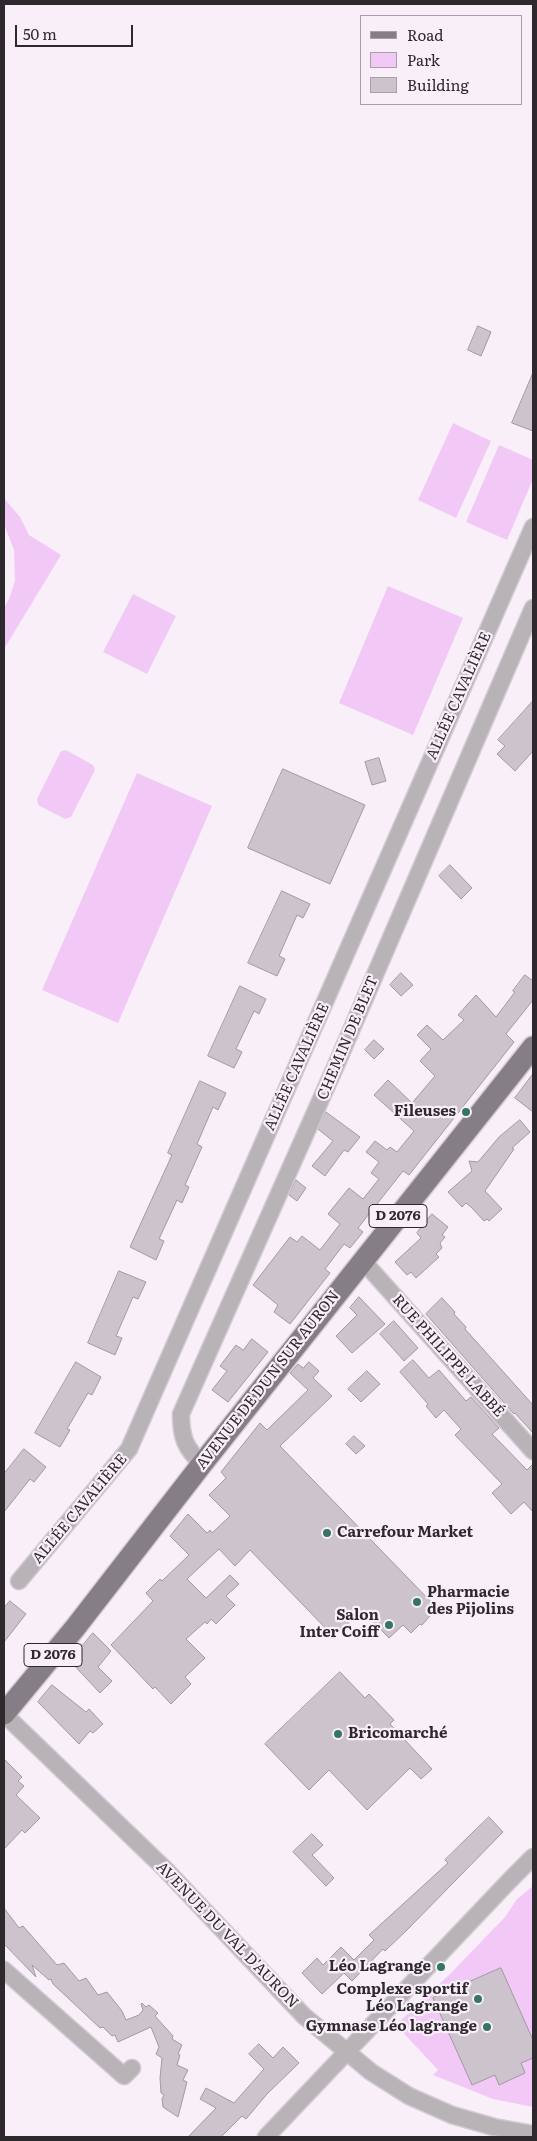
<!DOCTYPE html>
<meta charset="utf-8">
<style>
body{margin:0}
#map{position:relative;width:537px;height:2141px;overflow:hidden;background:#f8eff9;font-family:Literata,serif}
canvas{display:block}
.frame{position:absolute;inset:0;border:5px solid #2d292d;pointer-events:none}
.legend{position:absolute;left:360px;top:15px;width:162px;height:90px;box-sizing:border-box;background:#f8eff9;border:1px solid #a7a0a7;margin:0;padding:6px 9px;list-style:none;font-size:15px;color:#2d292d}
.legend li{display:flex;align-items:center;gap:10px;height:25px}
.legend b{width:25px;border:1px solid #a7a0a7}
.scale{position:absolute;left:15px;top:25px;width:118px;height:22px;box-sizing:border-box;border:2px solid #2d292d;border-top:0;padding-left:6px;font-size:15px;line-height:18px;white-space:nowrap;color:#2d292d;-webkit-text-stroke:4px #f8eff9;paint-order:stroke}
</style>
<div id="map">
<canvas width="537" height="2141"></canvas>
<div class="frame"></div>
<ul class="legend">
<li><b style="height:6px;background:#857e86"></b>Road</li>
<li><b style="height:14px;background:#f2c9f6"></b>Park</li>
<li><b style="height:14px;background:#ccc3cd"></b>Building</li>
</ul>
<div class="scale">50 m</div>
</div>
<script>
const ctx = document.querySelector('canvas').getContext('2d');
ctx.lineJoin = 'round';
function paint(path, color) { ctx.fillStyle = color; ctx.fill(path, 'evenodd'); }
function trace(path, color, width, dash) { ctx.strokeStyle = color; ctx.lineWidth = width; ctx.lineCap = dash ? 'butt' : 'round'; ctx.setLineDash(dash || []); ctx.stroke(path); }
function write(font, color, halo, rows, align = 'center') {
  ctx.font = font + ' Literata,serif'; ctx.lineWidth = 4.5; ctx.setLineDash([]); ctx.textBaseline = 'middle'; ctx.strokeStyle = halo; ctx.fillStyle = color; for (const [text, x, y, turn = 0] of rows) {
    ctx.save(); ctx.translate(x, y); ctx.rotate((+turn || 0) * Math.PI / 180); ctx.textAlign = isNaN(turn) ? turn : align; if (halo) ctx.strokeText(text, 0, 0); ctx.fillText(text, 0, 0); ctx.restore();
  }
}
const green = new Path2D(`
 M453 423 491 441 456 518 418 500Z
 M499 445 533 460V479L507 540 466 522Z
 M4 498 20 517 29 535 61 555 4 649V608L9 599 15 581 14 550 4 524Z
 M388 586 463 618 413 735 339 703Z
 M133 594 176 616 147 674 103 652Z
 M66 750 93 765 95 770 71 817 65 819 38 805 37 799 61 751Z
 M137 773 212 806 118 1023 42 990Z
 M533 1886V2107L493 2099 433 2075 438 2070 396 2025 450 1974 505 1917 517 1899Z`);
const building = new Path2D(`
 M478 326 491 332 481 356 468 350Z
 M533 373V431L512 423Z
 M533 701V751L515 771 497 754 505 746 498 740Z
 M379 758 386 781 372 785 365 762Z
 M283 769 365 805 330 884 248 848Z
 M450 865 472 888 461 899 439 876Z
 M282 891 310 904 303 918 297 915 279 956 285 959 277 976 248 963Z
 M401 973 413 985 401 996 390 985Z
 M525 975 533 981V1000L506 1034 514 1042 409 1175 403 1171 358 1228 363 1232 350 1248 344 1244 325 1269 330 1273 290 1324 274 1312 278 1305 253 1285 290 1237 297 1242 302 1236 320 1250 340 1224 328 1214 349 1188 363 1199 379 1179 371 1173 379 1162 366 1152 375 1141 387 1150 390 1147 397 1152 414 1131 374 1095 388 1080 412 1103 435 1076 420 1061 431 1049 417 1035 427 1025 443 1040 464 1020 458 1015 476 995 496 1017 515 992 513 991Z
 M240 986 266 999 259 1014 254 1011 236 1049 242 1052 234 1068 208 1056Z
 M374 1040 384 1049 374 1059 365 1050Z
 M533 1074V1112L515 1098Z
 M200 1081 226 1093 218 1110 213 1107 197 1144 202 1147 185 1185 189 1187 182 1203 177 1200 159 1239 164 1241 156 1260 130 1247 172 1155 168 1153Z
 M326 1112 360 1137 348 1152 344 1150 325 1176 312 1166 333 1141 318 1129Z
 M520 1120 530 1132 512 1148 514 1149 485 1191 502 1209 489 1221 487 1219 484 1221 472 1208 466 1203 462 1207 448 1192 472 1171 469 1161 478 1162 499 1137Z
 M296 1180 306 1188 297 1201 289 1195Z
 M432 1214 448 1227 442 1235 445 1237 440 1243 442 1248 436 1254 439 1257 416 1278 411 1272 407 1275 395 1262 421 1238 417 1233Z
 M119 1271 146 1282 138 1299 133 1297 116 1336 122 1338 115 1355 88 1343Z
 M359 1297 385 1324 352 1353 336 1336 357 1315 350 1308Z
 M442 1298 455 1312 454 1314 466 1327 465 1329 533 1405V1433L515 1413 514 1414 426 1314Z
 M394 1321 418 1348 404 1361 380 1334Z
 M252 1339 268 1352 228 1402 212 1390 227 1371 220 1366 236 1345 243 1350Z
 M413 1360 429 1378 439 1370 466 1401 471 1397 499 1428 492 1434 527 1470 533 1464V1512L524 1502 511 1514 492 1493 502 1484 455 1435 461 1429 444 1410 436 1418 426 1406 428 1404 400 1372Z
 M76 1362 101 1377 92 1395 88 1393 67 1429 70 1430 60 1447 35 1433Z
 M309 1362 319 1371 313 1378 332 1396 280 1446 437 1608 422 1625 420 1624 411 1633 403 1625 389 1638 362 1610 334 1637 250 1550 235 1566 219 1549 187 1579 206 1598 230 1575 239 1584 226 1596 235 1605 216 1624 211 1619 207 1624 205 1622 186 1639 205 1658 185 1677 191 1684 171 1704 155 1687 153 1689 111 1645 153 1601 146 1593 160 1579 162 1581 189 1555 170 1536 188 1514 207 1533 210 1530 212 1533 230 1516 209 1495 226 1478 221 1472 260 1423 267 1430 308 1390 290 1373 298 1364 303 1368Z
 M367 1371 380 1384 361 1402 348 1389Z
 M354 1436 365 1446 356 1454 346 1444Z
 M24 1449 46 1467 34 1482 30 1479 4 1512V1474Z
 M10 1601 26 1614 4 1642V1608Z
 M93 1633 111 1651 98 1667 112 1681 100 1693 70 1661Z
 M340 1672 365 1698 369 1694 394 1720 390 1724 432 1769 421 1779 410 1768 367 1810 329 1770 309 1790 265 1744Z
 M52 1685 86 1712 89 1709 103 1724 93 1733 90 1731 79 1744 38 1702Z
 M4 1759 22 1777 18 1781 24 1786 16 1795 40 1818 25 1833 22 1830 4 1849Z
 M489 1817 503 1832 407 1930 385 1951 383 1949 352 1981 344 1973 322 1994 302 1973 317 1958 323 1965 341 1947 354 1960 374 1940 369 1935 448 1863 445 1860Z
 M312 1834 323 1845 312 1855 334 1878 326 1886 293 1852Z
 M4 1908 19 1928 23 1926 57 1965 64 1963 79 1981 86 1978 98 1995 107 1992 122 2011 126 2020 139 2015 143 2010 141 2004 142 2003 146 2007 149 2005 158 2013 155 2016 173 2036 172 2039 182 2045 178 2054 180 2055 177 2065 188 2070 183 2080 187 2082 178 2117 163 2107 162 2099 164 2095 161 2093 160 2078 162 2058 156 2054 159 2047 151 2027 118 2042 115 2035 112 2036 103 2027 100 2028 53 1984 51 1979 49 1980 32 1965 36 1977 4 1944Z
 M501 1968 533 2040V2058L521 2063 525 2073 499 2085 495 2075 472 2085 433 1998Z
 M259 2044 273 2058 283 2047 299 2063 267 2094 246 2119 242 2116 221 2137H188L216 2108 200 2099 206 2088 234 2103 264 2069 249 2054Z`);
const minor = new Path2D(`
 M363 1261 533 1451
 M202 1464C185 1448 181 1437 181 1414L337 1063 533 608
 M19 1581 129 1449 533 527
 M4 1714 165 1869 304 2016 371 2072 409 2096 452 2115 494 2127 533 2134
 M4 1970 124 2076 132 2068
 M266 2137 510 1880 533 1857`);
const major = new Path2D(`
 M4 1714 75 1628 202 1464 533 1047`);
const markers = [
 [466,1112,5,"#357563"],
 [327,1533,5,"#357563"],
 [417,1602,5,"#357563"],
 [389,1625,5,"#357563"],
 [338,1734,5,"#357563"],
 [441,1967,5,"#357563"],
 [478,1999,5,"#357563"],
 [487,2027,5,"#357563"]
];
const shields = [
 [398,1216,58],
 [53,1655,58]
];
const shieldNames = [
 ["D 2076",398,1216],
 ["D 2076",53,1655]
];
const streetNames = [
 ["ALLÉE CAVALIÈRE",459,696,-66],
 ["CHEMIN DE BLET",348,1038,-67],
 ["ALLÉE CAVALIÈRE",297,1067,-66],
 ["RUE PHILIPPE LABBÉ",448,1356,48],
 ["AVENUE DE DUN SUR AURON",268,1380,-52],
 ["ALLÉE CAVALIÈRE",80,1509,-50],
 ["AVENUE DU VAL D'AURON",227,1935,46]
];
const poiNames = [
 ["Fileuses",456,1112],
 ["Carrefour Market",337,1533,"left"],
 ["Pharmacie",427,1593,"left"],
 ["des Pijolins",427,1610,"left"],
 ["Salon",379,1616],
 ["Inter Coiff",379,1633],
 ["Bricomarché",348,1734,"left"],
 ["Léo Lagrange",431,1967],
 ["Complexe sportif",468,1990],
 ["Léo Lagrange",468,2007],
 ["Gymnase Léo lagrange",477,2027]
];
paint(green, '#f2c9f6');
paint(building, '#ccc3cd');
trace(building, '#a299a2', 1);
trace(minor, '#d3cbd4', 19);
trace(major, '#d3cbd4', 24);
trace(minor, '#b7b3b7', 16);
trace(major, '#857e86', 21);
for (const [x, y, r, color] of markers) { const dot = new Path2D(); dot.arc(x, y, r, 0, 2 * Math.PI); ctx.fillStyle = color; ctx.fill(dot); trace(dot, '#f8eff9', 2); }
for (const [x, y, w] of shields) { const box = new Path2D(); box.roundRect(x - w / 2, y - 11.5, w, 23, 4); ctx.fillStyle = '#f8eff9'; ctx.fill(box); trace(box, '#2d292d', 1); }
write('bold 14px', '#2d292d', null, shieldNames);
write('15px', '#2d292d', '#f8eff9', streetNames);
write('bold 15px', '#2d292d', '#f8eff9', poiNames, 'right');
</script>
